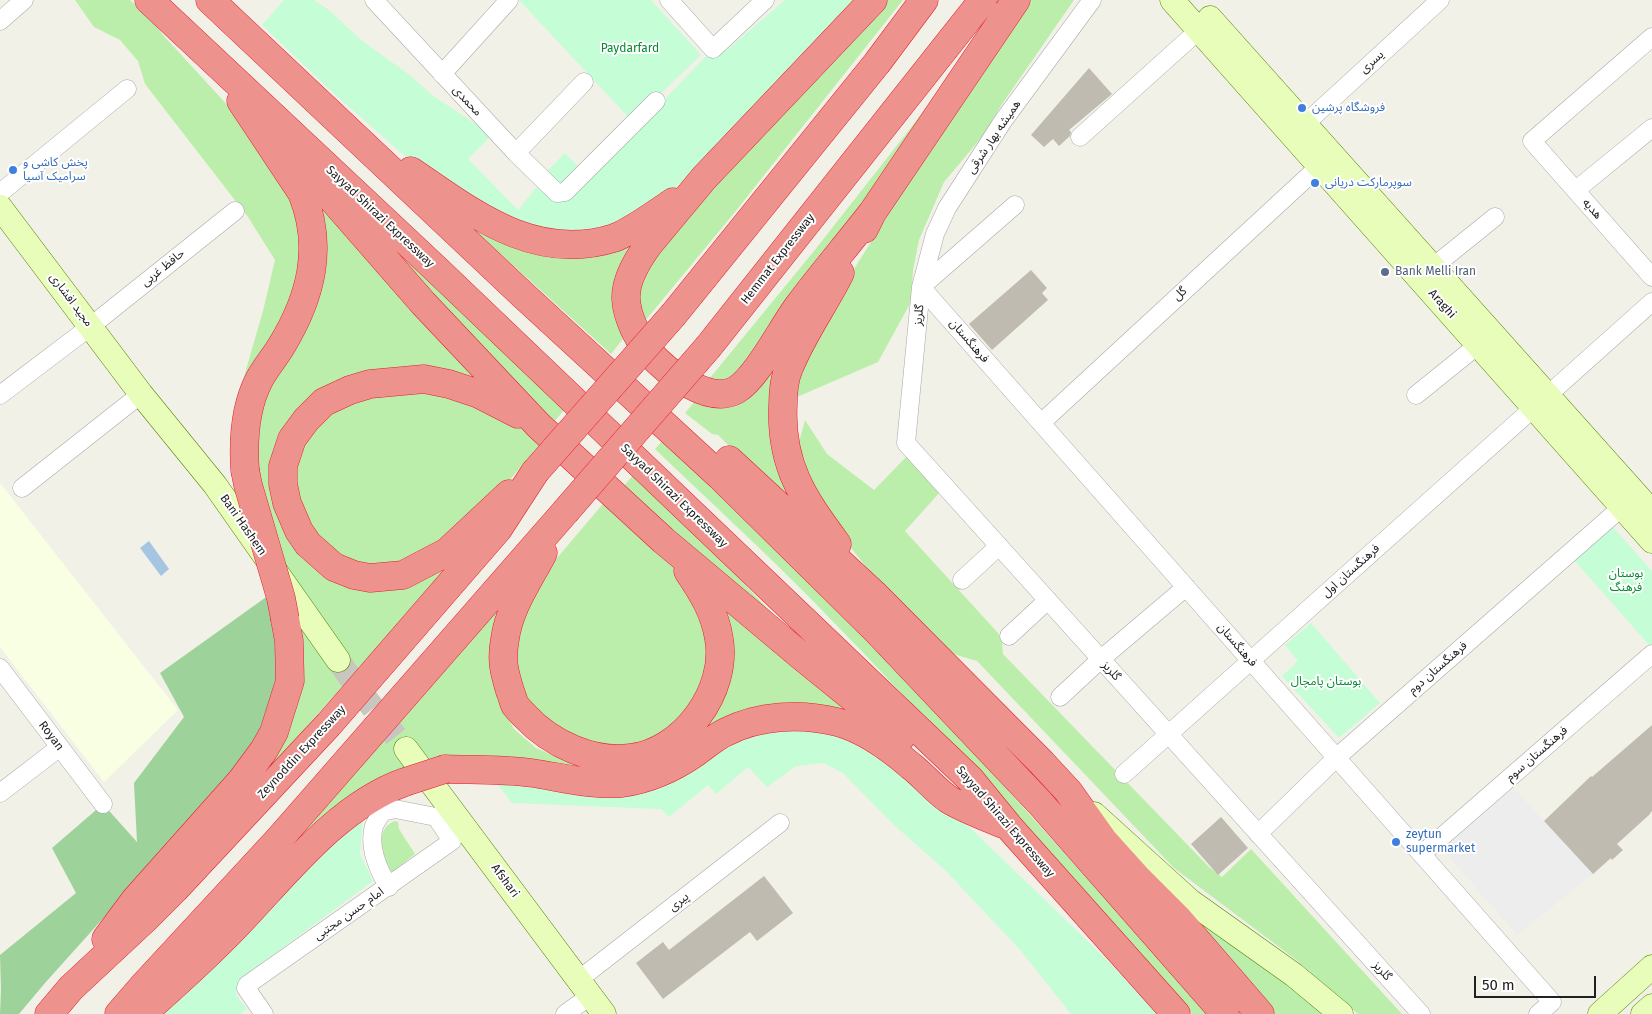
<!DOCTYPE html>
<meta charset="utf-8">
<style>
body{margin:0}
#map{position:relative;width:1652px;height:1014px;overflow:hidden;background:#f2f1e7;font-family:"Fira Sans",sans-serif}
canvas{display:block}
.scale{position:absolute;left:1474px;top:976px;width:122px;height:22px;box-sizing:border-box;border:2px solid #212121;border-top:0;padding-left:6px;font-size:15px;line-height:18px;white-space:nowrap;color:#212121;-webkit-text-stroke:4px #fff;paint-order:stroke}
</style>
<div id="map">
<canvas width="1652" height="1014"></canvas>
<div class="scale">50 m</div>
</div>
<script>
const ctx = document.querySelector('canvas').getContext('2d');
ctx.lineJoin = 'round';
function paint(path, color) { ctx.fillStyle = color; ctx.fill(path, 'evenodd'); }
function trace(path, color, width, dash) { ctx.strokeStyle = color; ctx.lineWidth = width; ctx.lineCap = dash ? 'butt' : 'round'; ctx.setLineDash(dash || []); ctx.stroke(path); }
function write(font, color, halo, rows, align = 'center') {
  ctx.font = font + ' "Fira Sans","Noto Sans Arabic",sans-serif'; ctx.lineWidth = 4; ctx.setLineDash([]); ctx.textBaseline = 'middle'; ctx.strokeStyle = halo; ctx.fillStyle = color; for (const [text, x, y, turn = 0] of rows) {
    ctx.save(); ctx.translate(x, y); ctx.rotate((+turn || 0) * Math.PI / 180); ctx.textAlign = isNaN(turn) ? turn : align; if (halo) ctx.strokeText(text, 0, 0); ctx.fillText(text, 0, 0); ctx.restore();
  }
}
const education = new Path2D(`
 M0 483 178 710 104 782 0 647Z`);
const grass = new Path2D(`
 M75 0H130L148 16 163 35 242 121 289 178 305 257 232 463 230 439 232 422 238 397 263 311 275 260 248 217 145 84 138 61 120 40 94 27Z
 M883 0H903L735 212 640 327 638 268Z
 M1024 0H1074L1000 107 986 132 944 182 919 240 913 270 911 302 878 362 797 397 789 390 828 310Z
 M942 91 739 382 705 384 814 251 931 102Z
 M309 193 506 402 472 383 320 399 282 502 368 580 490 520 252 788 283 727 250 433 300 320Z
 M448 204 472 221 645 237 647 242 630 330 611 354 471 227Z
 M379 232 568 406 550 426 510 386Z
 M785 355 804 508 783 499 718 435 712 434 685 413 700 395Z
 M422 388 489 404 543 441 496 496 404 571H359L304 525 292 463 324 412 337 404Z
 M805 420 827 454 874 490 909 454 941 491 905 531 998 633 1002 643 1003 654 1209 867 1222 877 1251 849 1402 1014H1358L1295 959 1174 868 977 661 943 651 870 572 837 530 808 487 799 442Z
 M665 438 869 641 954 731 1210 1014H1192C1067 876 944 734 813 601 762 549 708 500 655 449Z
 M633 475 725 564 811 654 619 492Z
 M607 499 682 572 713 638 702 692 662 735 615 749 557 732 527 703 517 679 514 640 530 590Z
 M520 583 503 710 514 729 536 748 564 760 589 766 709 712 710 595 882 739 656 769H428L287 852Z
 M395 821 398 822 399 829 415 854 390 874C384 858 372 829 395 821Z
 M1145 871 1332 1014H1267Z`);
const forest = new Path2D(`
 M269 595 285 673 257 747 45 983 19 1014H0L1 989 0 955 76 893 52 848 103 804 137 842 134 783 184 717 160 673Z`);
const park = new Path2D(`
 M284 0H314L329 10 361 40 411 76 432 95 492 135 468 159 518 210 539 184 537 181 565 153 589 178 709 53 720 52 727 50 785 0H865L675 188 623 219 606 226 575 232 545 234 508 224 423 172 330 90 262 25Z
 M519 0H651L701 55 632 121Z
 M1612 526 1652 571V645L1650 646 1574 560Z
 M1311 623 1380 703 1339 738 1282 676 1298 661 1285 645Z
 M751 728 843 730 964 822 1103 956 1158 1014H1071L1021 951 945 870 894 825 843 773 823 763 796 766 767 787 748 767 716 794 708 785 669 817 661 809 512 803 490 775 564 784Z
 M363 817 360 854 373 881 239 980 236 995 247 1009 240 1014H161L344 825Z`);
const parking = new Path2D(`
 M1513 787 1593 874 1517 935 1440 847Z`);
const water = new Path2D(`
 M149 541 169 569 161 576 140 548Z`);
const building = new Path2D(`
 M1089 68 1112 94 1069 130 1071 132 1070 136 1059 146 1053 139 1044 147 1031 135Z
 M1031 270 1047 288 1042 293 1048 300 992 350 969 324Z
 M1652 725V811L1649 815 1617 844 1623 850 1612 860 1611 858 1593 874 1544 821 1591 776 1592 777Z
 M1221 817 1248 848 1218 875 1191 844Z
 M764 876 793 913 757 941 750 932 663 999 636 963 663 942 669 950Z`);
const secondaryTunnel = new Path2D(`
 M338 660 358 689 406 749`);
const street = new Path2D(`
 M374 0 516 153 557 193 565 192 656 101
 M669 0 713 49 765 0
 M1092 0 1003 121 947 208 935 234 921 287 906 443 1421 1014
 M0 21 24 0
 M1652 37 1532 141 1652 277
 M442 74 509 0
 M1305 124 1440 0
 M1080 137 1199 30
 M516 153 584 82
 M1576 190 1652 128
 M0 193 127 89
 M1433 267 1495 217
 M921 287 1552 1002 1538 1014
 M921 287 1015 205
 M0 395 91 326 235 211
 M1416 395 1478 345
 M1041 423 1327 159
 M22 488 141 394
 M962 580 999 546
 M1009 636 1048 600
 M0 668 103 804
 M1060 697 1101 659 1186 587
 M1124 774 1652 302
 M0 793 60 747
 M1258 834 1336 758 1622 507
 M1422 854 1652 654
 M577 981 780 823
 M264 1014 246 988 247 985 452 841 436 817 395 809 382 812C380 816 376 821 374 826 368 846 378 870 389 887
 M565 1014 590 996`);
const secondary = new Path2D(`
 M1172 0 1652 541
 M1210 18 1652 512
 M0 207 141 394 215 485 338 660
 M406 749 604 1014
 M1094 814 1190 901 1294 975 1341 1014
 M1600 1014 1652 967
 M1643 1014 1652 1006`);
const highway = new Path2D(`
 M149 0 436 269 970 779 1010 828 1176 1014
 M210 0 523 295 720 476 878 632 1040 803 1225 1014
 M241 101 302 193C324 247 311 297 282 345 275 357 265 368 259 380 245 407 243 440 245 470
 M299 165 334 201 423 303 539 426 663 540 800 655 901 737
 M411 171C473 213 534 263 614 238 631 232 658 212 673 202
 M872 213C848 244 822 274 799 305 783 326 757 378 736 390 709 405 666 372 648 351 637 337 627 317 626 299 625 280 638 259 649 244L704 178 873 0
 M864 229 872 213 1016 0
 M674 314 877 63 924 0
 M709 346 983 0
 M729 460 876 596 1042 763 1068 791 1103 840 1139 880 1178 919 1260 1014
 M509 494 447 552 403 575 370 578 354 575 334 567 308 544 299 531 287 503 283 484V466L292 439 306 420 324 402 350 390 370 384 424 379 449 384 479 394 518 414
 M837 544C803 498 780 465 783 405 783 393 784 379 789 368 802 335 824 305 840 273
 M543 553C529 580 509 608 505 639 501 660 504 671 510 691 512 695 513 701 515 705 518 709 522 713 525 716 551 744 593 763 631 758 683 752 728 691 719 639 715 613 703 593 688 571
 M445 769C473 770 503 769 532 773 560 777 594 786 622 783 649 779 672 769 695 753 705 746 715 737 726 732 759 715 801 713 837 722 864 729 890 748 911 766 924 776 934 789 948 799 962 808 986 817 1003 824
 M106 939 135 900 241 781 264 750 274 732 290 681 289 641 285 619
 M49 1014 71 988 145 919 175 889 329 724 498 529 535 472
 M119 1014 145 984 280 838 565 512
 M142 1014C174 986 206 957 236 926 285 875 337 806 405 782`);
const highwayBridge = new Path2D(`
 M245 470 248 485 281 598 285 619
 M535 472 674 314
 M565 512 709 346
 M405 782 445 769`);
const markers = [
 [1302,108,5,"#3f7fe0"],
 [13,170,5,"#3f7fe0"],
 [1315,183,5,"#3f7fe0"],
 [1385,272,5,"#5c6f8a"],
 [1396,842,5,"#3f7fe0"]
];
const parkNames = [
 ["Paydarfard",630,49],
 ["بوستان",1626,574],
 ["فرهنگ",1626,588],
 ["بوستان پامچال",1326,682]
];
const streetNames = [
 ["یسری",1372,62,-42],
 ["محمدی",467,101,47],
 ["همیشه بهار شرقی",994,137,-56],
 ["هدیه",1592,209,49],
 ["Sayyad Shirazi Expressway",380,217,43],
 ["Hemmat Expressway",778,259,-52],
 ["حافظ غربی",163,268,-39],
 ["گل",1180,294,-43],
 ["مجید افشاری",71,300,53],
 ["Araghi",1442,304,48],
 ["گلریز",919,315,-84],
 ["فرهنگستان",969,341,49],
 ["Sayyad Shirazi Expressway",674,496,44],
 ["Bani Hashem",243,525,55],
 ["فرهنگستان اول",1351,571,-42],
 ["فرهنگستان",1237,645,49],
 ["فرهنگستان دوم",1438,668,-41],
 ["گلریز",1111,671,48],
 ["Royan",51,736,53],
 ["Zeynoddin Expressway",302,752,-47],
 ["فرهنگستان سوم",1537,754,-41],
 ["Sayyad Shirazi Expressway",1005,822,49],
 ["Afshari",505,881,54],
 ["پیری",679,902,-38],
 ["امام حسن مجتبی",349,914,-35],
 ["گلریز",1382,971,48]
];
const shopNames = [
 ["فروشگاه پرشین",1312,108],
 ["پخش کاشی و",23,163],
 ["سرامیک آسیا",23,177],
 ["سوپرمارکت دریانی",1325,183],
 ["zeytun",1406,835],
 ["supermarket",1406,849]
];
const serviceNames = [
 ["Bank Melli Iran",1395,272]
];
paint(education, '#f8ffe3');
paint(grass, '#bceeab');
paint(forest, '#9dd39a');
paint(park, '#c4fdd6');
paint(parking, '#ededed');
paint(water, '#a6c5e2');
paint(building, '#bfbbb0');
trace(secondaryTunnel, '#c8c7bf', 24, [24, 12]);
trace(street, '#a8a8a8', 19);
trace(secondary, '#538000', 25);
trace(highway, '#e61e31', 29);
trace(street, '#fff', 18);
trace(secondary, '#e9fdba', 24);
trace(highway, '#ed928c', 28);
trace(highwayBridge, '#e61e31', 29, []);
trace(highwayBridge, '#ed928c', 28);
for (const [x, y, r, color] of markers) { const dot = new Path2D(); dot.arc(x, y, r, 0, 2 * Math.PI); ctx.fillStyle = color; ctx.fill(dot); trace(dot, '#fff', 2); }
write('12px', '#058931', '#fff', parkNames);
write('12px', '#212121', '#fff', streetNames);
write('12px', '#366cbe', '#fff', shopNames, 'left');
write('12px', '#4e5e75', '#fff', serviceNames, 'left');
</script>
